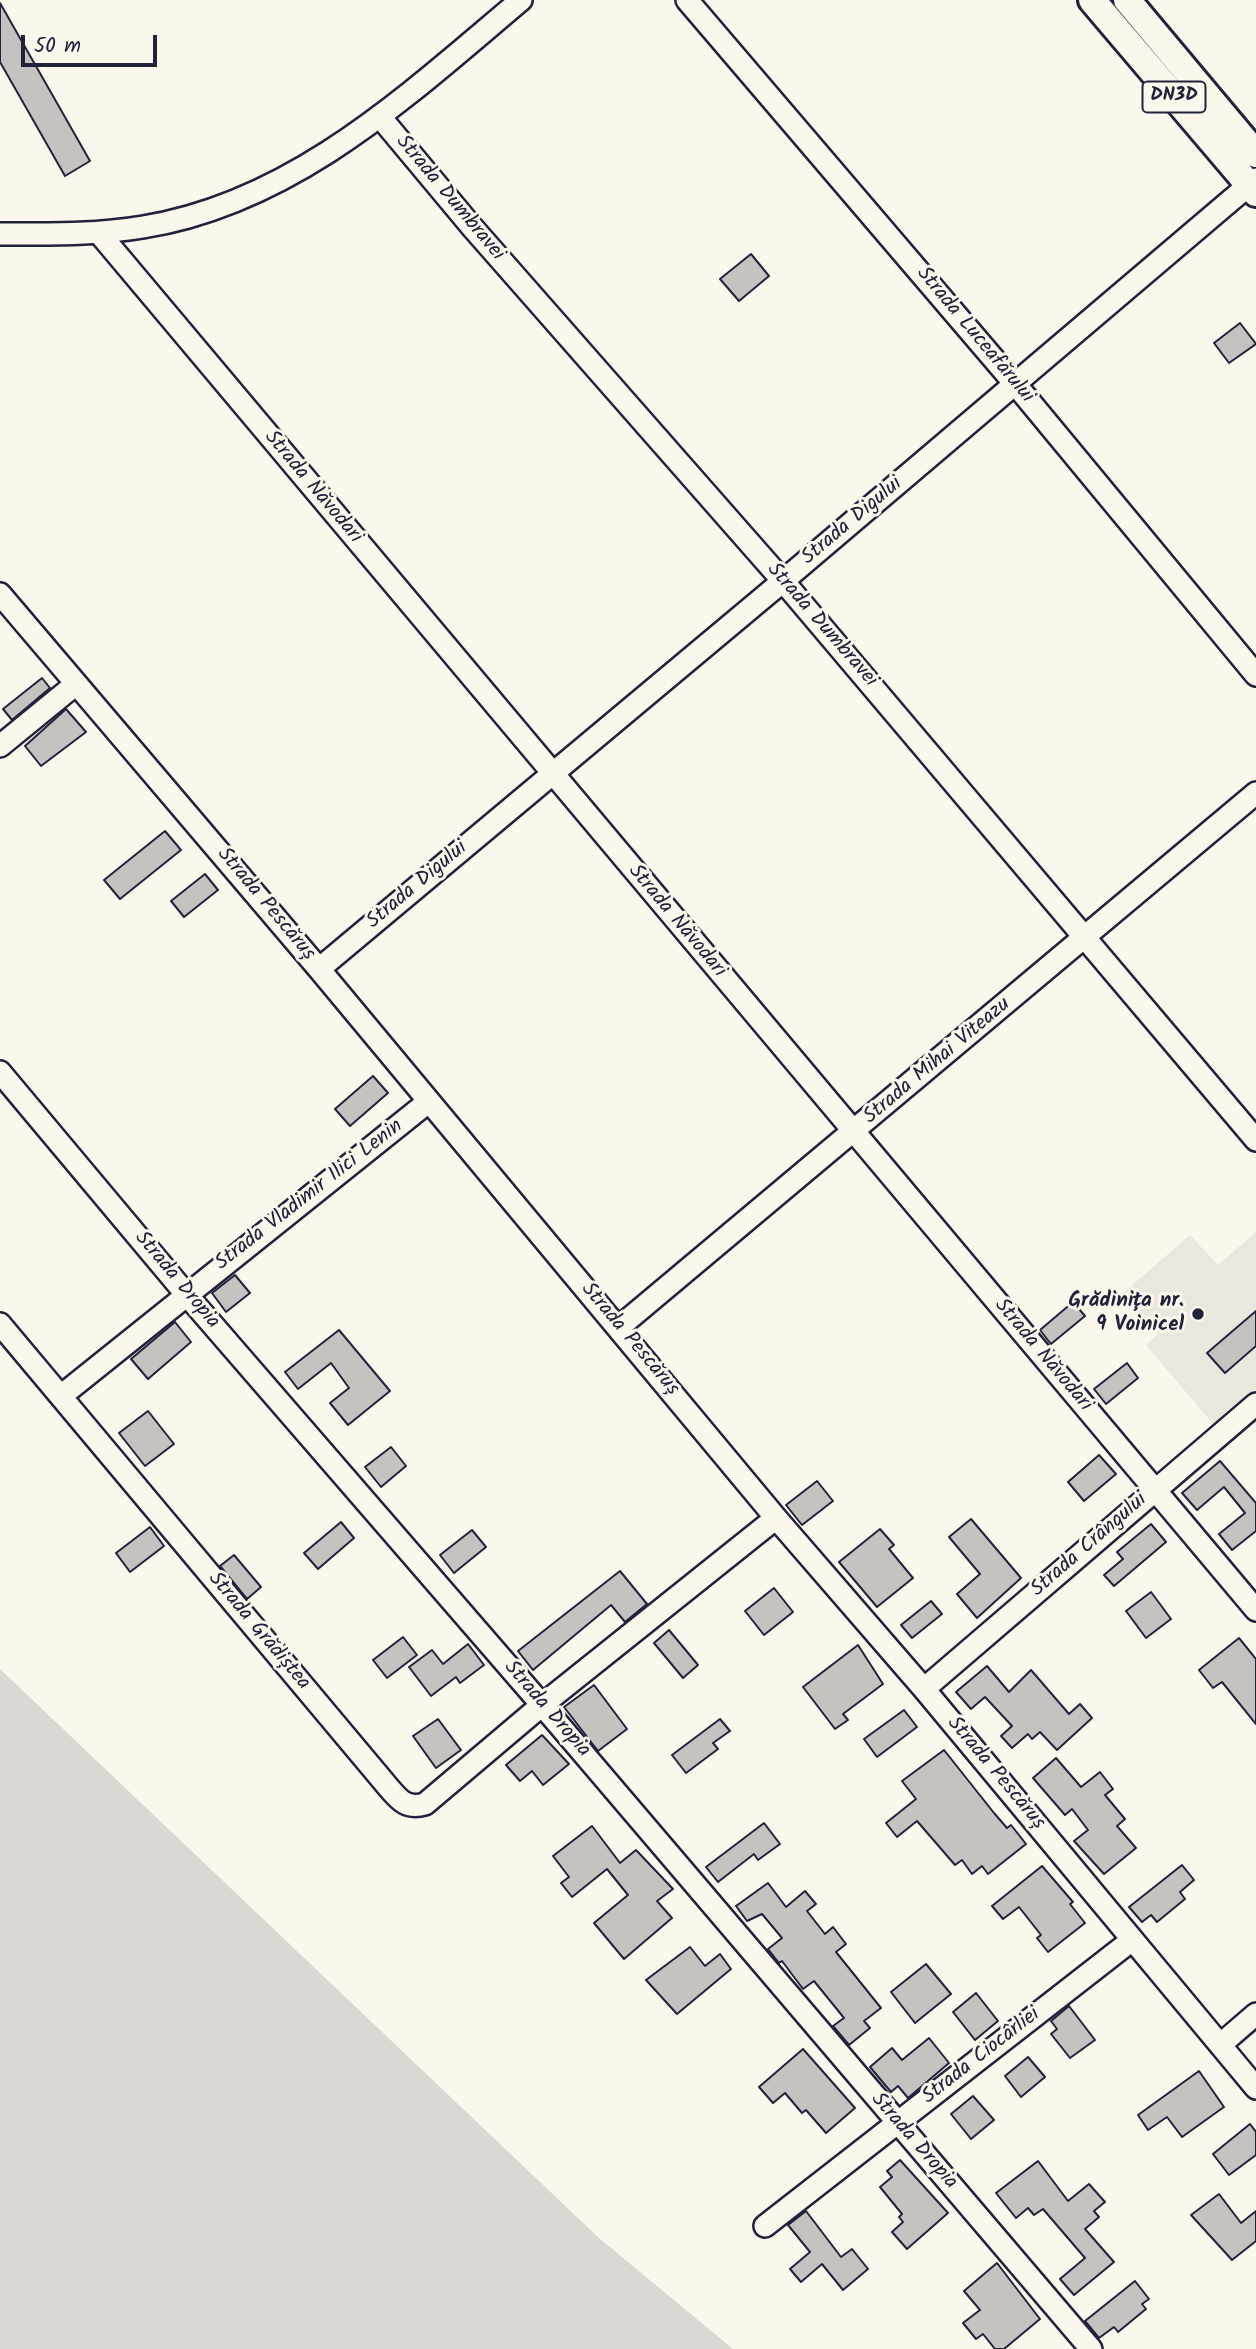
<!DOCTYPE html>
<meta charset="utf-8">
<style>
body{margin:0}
#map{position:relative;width:1256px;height:2349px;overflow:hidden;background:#fbf7ec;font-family:Kalam,sans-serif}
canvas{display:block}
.scale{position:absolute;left:21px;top:35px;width:136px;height:32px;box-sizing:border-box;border:4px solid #22223b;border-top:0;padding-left:9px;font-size:21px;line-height:24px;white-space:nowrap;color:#22223b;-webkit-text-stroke:5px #fbf7ec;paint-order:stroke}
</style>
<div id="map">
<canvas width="1256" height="2349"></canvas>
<div class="scale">50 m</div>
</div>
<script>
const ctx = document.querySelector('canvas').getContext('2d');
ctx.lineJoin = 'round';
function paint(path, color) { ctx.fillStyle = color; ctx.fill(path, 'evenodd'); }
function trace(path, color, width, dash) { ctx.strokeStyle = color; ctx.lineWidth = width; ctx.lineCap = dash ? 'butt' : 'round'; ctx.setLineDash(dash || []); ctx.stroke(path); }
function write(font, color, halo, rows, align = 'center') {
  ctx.font = font + ' Kalam,sans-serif'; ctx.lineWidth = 6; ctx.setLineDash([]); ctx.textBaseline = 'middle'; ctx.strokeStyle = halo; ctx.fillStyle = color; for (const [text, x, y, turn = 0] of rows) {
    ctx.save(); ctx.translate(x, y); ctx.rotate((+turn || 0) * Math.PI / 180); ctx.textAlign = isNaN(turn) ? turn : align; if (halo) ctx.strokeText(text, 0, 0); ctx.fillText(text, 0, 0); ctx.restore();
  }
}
const built = new Path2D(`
 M1256 1232V1389L1214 1425 1146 1345 1158 1334 1122 1294 1190 1235 1218 1265Z`);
const green = new Path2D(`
 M0 1669 599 2238 733 2349H0Z`);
const building = new Path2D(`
 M0 3 90 161 65 176 0 62Z
 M751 254 769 276 739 301 720 279Z
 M1240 323 1256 344 1229 363 1214 343Z
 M42 678 50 688 12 720 3 709Z
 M66 709 86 732 41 766 25 746Z
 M165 831 181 850 120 899 104 880Z
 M205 874 218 890 184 917 171 901Z
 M373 1076 388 1093 350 1126 335 1109Z
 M235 1275 250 1293 226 1312 212 1293Z
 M1073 1302 1085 1316 1051 1344 1040 1330Z
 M1256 1311V1346L1225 1373 1207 1353Z
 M175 1322 191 1342 148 1379 131 1359Z
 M339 1330 390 1391 348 1425 330 1403 349 1388 331 1363 298 1389 285 1372Z
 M1127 1363 1138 1378 1106 1404 1094 1389Z
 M148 1411 174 1444 145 1466 119 1433Z
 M391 1447 406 1466 381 1487 365 1467Z
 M1099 1455 1116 1474 1084 1501 1068 1482Z
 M1220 1461 1256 1503V1531L1232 1550 1219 1534 1245 1513 1224 1487 1197 1510 1182 1493Z
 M817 1481 833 1501 802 1525 786 1505Z
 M971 1519 1021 1578 977 1618 957 1594 980 1574 949 1537Z
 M341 1522 354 1538 318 1569 304 1553Z
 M1151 1524 1166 1542 1114 1586 1104 1575 1123 1559 1117 1552Z
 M150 1527 164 1546 130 1572 116 1553Z
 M880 1529 894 1545 889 1549 913 1578 877 1607 839 1562Z
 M472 1530 486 1547 454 1573 440 1555Z
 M234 1555 261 1587 247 1599 220 1566Z
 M620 1571 647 1604 625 1622 611 1605 533 1670 518 1651Z
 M774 1588 793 1612 764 1635 745 1611Z
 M1151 1592 1171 1619 1146 1638 1126 1611Z
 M931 1601 942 1614 912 1638 901 1625Z
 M669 1630 698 1665 683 1678 654 1643Z
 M403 1637 417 1655 387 1678 373 1660Z
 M1239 1638 1256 1659V1724L1222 1682 1213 1688 1199 1670Z
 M468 1644 484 1665 460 1683 456 1677 431 1696 409 1667 432 1650 443 1664Z
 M858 1645 883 1684 843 1714 848 1720 835 1729 803 1687Z
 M987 1666 1009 1692 1031 1670 1069 1714 1080 1704 1092 1718 1057 1750 1040 1732 1032 1739 1028 1734 1012 1748 1001 1736 1012 1726 985 1697 971 1709 956 1692Z
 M594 1685 627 1729 598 1751 564 1707Z
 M904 1710 917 1727 877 1757 864 1739Z
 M438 1719 461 1750 436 1768 413 1736Z
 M720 1719 730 1731 713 1743 718 1749 686 1773 672 1755Z
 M542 1735 569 1764 543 1785 532 1771 520 1781 506 1765Z
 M944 1750 994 1813 1007 1828 1011 1825 1026 1844 988 1874 982 1866 972 1874 962 1860 955 1865 917 1821 897 1837 886 1823 916 1799 902 1781Z
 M1056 1758 1081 1787 1100 1772 1113 1789 1105 1795 1125 1819 1117 1826 1136 1848 1104 1874 1074 1841 1088 1830 1072 1809 1065 1815 1033 1778Z
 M764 1823 780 1844 758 1860 754 1854 718 1882 706 1867Z
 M592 1826 620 1863 636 1850 673 1889 657 1901 672 1918 624 1959 594 1923 628 1895 607 1869 572 1897 561 1883 569 1877 553 1856Z
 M1182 1865 1194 1880 1180 1892 1185 1899 1157 1922 1151 1915 1142 1922 1129 1907Z
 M1042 1866 1073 1902 1070 1904 1085 1923 1048 1952 1037 1938 1041 1935 1019 1907 1003 1919 992 1906Z
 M768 1883 786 1907 805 1891 816 1904 807 1911 825 1934 833 1927 846 1944 836 1952 881 2008 864 2021 870 2028 849 2045 833 2026 844 2018 814 1981 803 1989 782 1961 779 1963 768 1949 782 1938 762 1914 747 1921 736 1906Z
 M690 1947 705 1966 720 1954 731 1969 677 2014 646 1980Z
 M926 1964 951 1994 915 2023 891 1992Z
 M976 1993 998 2021 975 2040 953 2012Z
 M1069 2006 1095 2040 1070 2058 1051 2034 1057 2029 1051 2021Z
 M929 2038 949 2063 908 2098 898 2086 891 2092 870 2067 892 2048 902 2060Z
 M803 2049 855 2108 826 2133 806 2110 802 2113 785 2093 773 2103 759 2087Z
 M1028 2057 1045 2077 1021 2097 1005 2076Z
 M1199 2071 1224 2107 1182 2137 1167 2117 1148 2130 1138 2115Z
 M973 2096 994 2120 971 2139 951 2114Z
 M1250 2124 1256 2132V2155L1229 2175 1213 2154Z
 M900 2160 948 2213 907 2249 892 2232 903 2222 899 2217 902 2214 880 2187 892 2177 887 2171Z
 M1038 2161 1068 2201 1089 2184 1105 2202 1094 2211 1099 2217 1085 2229 1114 2262 1074 2295 1060 2279 1085 2258 1043 2209 1034 2215 1028 2208 1016 2218 996 2193Z
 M1219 2194 1241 2223 1256 2211V2241L1232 2260 1191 2215Z
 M806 2211 841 2257 852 2249 868 2269 843 2290 822 2264 801 2282 790 2269 810 2252 788 2225Z
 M997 2263 1040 2319 1004 2349H995L983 2334 976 2339 963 2323 980 2310 964 2291Z
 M1135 2281 1149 2299 1142 2304 1146 2309 1118 2332 1114 2327 1099 2338 1085 2321Z`);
const minor = new Path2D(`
 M687 0 1016 385 1256 675
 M381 118 472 227 783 581 1256 1140
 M99 233 1256 1610
 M0 234C48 234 96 235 143 227 294 203 409 94 521 0
 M0 594 319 969 776 1518 924 1689 1256 2088
 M0 746 76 684
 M319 969 783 581 1256 179
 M0 1072 186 1294 542 1705 1091 2349
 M0 1324 389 1788C400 1801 407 1809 425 1804L542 1705 776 1518
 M618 1328 1256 793
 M61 1396 428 1102
 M924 1689 1256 1404
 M1220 2045 1256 2014
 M765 2226 1132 1940`);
const major = new Path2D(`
 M1092 0 1256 193
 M1127 0 1256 154`);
const markers = [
 [1198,1314,7,"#22223b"]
];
const shields = [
 [1174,97,63]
];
const shieldNames = [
 ["DN3D",1174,97]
];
const streetNames = [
 ["Strada Dumbravei",449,199,50],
 ["Strada Luceafărului",974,336,50],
 ["Strada Năvodari",312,488,50],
 ["Strada Digului",853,522,-40],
 ["Strada Dumbravei",821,626,49],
 ["Strada Digului",418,886,-40],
 ["Strada Pescăruș",265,905,50],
 ["Strada Năvodari",676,922,50],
 ["Strada Mihai Viteazu",938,1062,-40],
 ["Strada Vladimir Ilici Lenin",310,1196,-38],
 ["Strada Dropia",176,1281,50],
 ["Strada Pescăruș",629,1340,50],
 ["Strada Năvodari",1042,1356,50],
 ["Strada Crângului",1090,1546,-41],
 ["Strada Grădiștea",258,1632,50],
 ["Strada Dropia",546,1710,49],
 ["Strada Pescăruș",995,1774,50],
 ["Strada Ciocârliei",982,2057,-38],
 ["Strada Dropia",913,2142,49]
];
const poiNames = [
 ["Grădinița nr.",1184,1302],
 ["9 Voinicel",1184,1326]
];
paint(built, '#ebe7df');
paint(green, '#dbd8d3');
paint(building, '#c6c2c0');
trace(building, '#22223b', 2);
trace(minor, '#22223b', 26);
trace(major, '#22223b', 32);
trace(minor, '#fbf7ec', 21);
trace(major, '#fbf7ec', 26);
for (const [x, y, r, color] of markers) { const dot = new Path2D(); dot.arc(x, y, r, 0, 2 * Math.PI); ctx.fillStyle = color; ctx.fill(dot); trace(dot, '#fbf7ec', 2.5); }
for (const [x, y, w] of shields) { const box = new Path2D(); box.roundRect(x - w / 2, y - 15.5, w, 31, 5); ctx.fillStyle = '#fbf7ec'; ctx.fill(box); trace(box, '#22223b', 2); }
write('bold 19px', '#22223b', null, shieldNames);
write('21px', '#22223b', '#fbf7ec', streetNames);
write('bold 21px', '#22223b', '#fbf7ec', poiNames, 'right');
</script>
